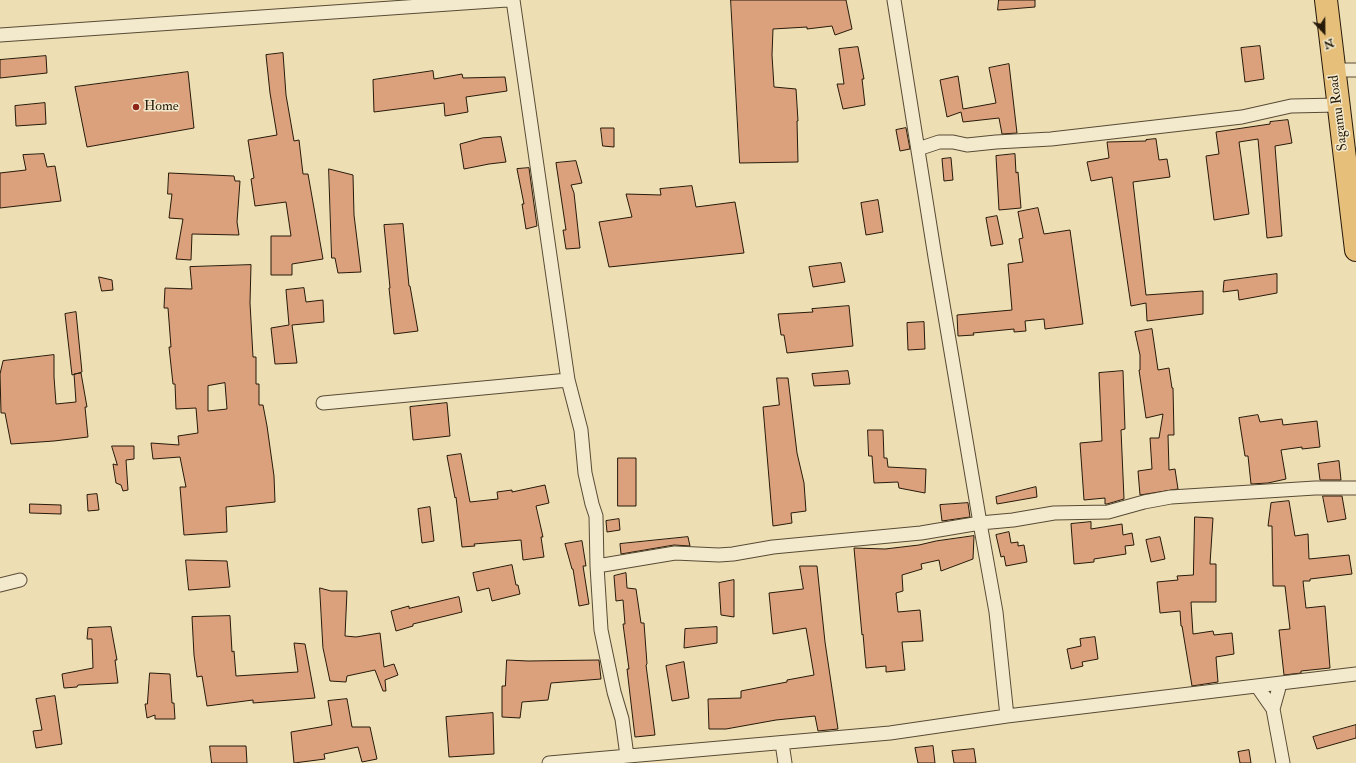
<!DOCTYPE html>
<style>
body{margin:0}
#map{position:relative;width:1356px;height:763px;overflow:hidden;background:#eddeb4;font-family:"IM FELL Double Pica",serif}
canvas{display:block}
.north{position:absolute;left:1304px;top:12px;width:40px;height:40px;-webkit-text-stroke:3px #f3eace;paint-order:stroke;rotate:158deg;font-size:11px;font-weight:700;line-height:16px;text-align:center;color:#271a09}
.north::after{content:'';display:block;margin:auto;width:14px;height:18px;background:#271a09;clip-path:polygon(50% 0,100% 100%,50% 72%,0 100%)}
</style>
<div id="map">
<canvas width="1356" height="763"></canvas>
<div class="north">N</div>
</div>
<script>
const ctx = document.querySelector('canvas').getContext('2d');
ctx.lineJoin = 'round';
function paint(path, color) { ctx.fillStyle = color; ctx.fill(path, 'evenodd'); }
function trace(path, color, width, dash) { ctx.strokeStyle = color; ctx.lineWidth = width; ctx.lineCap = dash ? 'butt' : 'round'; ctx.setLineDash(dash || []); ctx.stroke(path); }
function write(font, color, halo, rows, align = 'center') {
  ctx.font = font + ' "IM FELL Double Pica",serif'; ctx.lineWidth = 3; ctx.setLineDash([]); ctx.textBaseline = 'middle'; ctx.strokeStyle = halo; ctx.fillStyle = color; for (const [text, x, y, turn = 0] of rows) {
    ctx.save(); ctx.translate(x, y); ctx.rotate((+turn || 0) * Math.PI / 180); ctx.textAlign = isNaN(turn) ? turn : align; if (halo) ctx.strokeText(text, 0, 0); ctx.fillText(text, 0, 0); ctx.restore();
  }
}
const building = new Path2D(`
 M731 0H846L852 29 835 35 832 26 807 29V27L773 29 772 55 774 87 796 89 798 121H797L798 162 740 163Z
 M999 0H1035V7L998 10Z
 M1260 46 1264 79 1245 82 1241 48Z
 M858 47 864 79H862L865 105 843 109 837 84H844L839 49Z
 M283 53 286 95 294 141 299 140 303 174H308L323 259 292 264V275H271V236H291L286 202 255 206 251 179 254 178 248 140 277 135 270 93 266 55Z
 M46 56 47 73 0 78V60Z
 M1009 64 1017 133 1002 134 999 118 963 122 961 112 947 117 940 80 958 76 963 109 996 103 989 68Z
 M433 71 434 79 462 74 463 78 505 77 507 91 466 97 468 112 445 116 444 103 374 112 373 80Z
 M188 72 194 128 87 147 75 87Z
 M45 103 46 124 16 126 15 106Z
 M1288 120 1292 143 1275 146 1282 236 1267 238 1258 139 1239 142 1249 214 1214 220 1206 156 1219 154 1216 132 1270 124V122Z
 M601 128H614V147L603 146Z
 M906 128 910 149 900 151 896 130Z
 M501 137 506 162 489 164 464 169 460 144 482 138Z
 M1156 139 1159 160 1167 159 1170 177 1133 182 1146 295 1203 291V314L1147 321 1146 303 1131 306 1112 177 1091 181 1087 162 1109 158 1107 142 1146 141V140Z
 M44 154 47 167 55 166 61 201 0 208V173L26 170 23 155Z
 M1015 154 1016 173 1018 172 1021 208 999 210 996 156Z
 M951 158 953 180 944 181 942 159Z
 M576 161 582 183 571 185 574 193 580 248 566 249 563 230H566L556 163Z
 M529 168 537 226 526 229 522 204H524L517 169Z
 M329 169 353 175 354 215 361 272 338 273 335 258H332Z
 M169 173 234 176 235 181H240L237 222 239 235 192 234 191 260 176 259 183 219 169 218 172 194H168Z
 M692 186 696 207 735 202 744 253 609 267 599 222 632 217 626 194 661 195 660 189Z
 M878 200 883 232 866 235 861 203Z
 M1038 208 1044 234 1070 230 1083 324 1045 329 1044 319 1025 321 1026 331 1014 332V329L973 333 974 335 958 336 957 315 1012 310 1008 264 1023 262 1019 239 1023 238 1018 212Z
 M997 216 1003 244 991 246 986 218Z
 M403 224 409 286H410L418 331 394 334 389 288H390L384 225Z
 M841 263 845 282 813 287 809 267Z
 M251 265 250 303 253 357H256V384H259V405H263L267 426 274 476 275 502 226 507 227 532 184 535 180 487H186L180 457 153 459 151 443 179 445 178 436 198 433 196 408 176 409 175 384H173L169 347H171L168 308H164L165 288 192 289 190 267ZM225 383 227 409 208 411V386Z
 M1277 274V293L1239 300 1238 290 1223 292 1224 281Z
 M99 277 112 280 113 290 102 291Z
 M304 288 306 302 323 300 324 322 292 325 297 363 275 364 271 328 289 325 286 290Z
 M849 306 853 346 787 353 784 335H781L778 314 813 312 812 309Z
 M76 312 82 372 72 375 65 314Z
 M924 322 925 349 908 350 907 323Z
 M1152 329 1158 370 1169 368 1172 388H1173L1174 435H1168L1169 470 1175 469 1178 489 1140 495 1138 471 1152 469 1150 438H1159L1163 414 1146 418 1139 370H1140V355L1135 332Z
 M54 355V377L56 404 76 402 74 374 81 373 87 407H85L88 437 54 441 11 444 5 413H1L0 374 3 361Z
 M848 371 850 384 814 386 812 374Z
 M1123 371 1125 429 1121 430 1124 499 1107 504H1105V498L1084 500 1080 443 1102 441 1099 373Z
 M777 378H788L797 453 804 483 806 511 791 513 792 523 773 526 763 407 779 405Z
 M447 403 450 436 413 440 410 407Z
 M1258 415 1260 422 1282 419 1283 425 1317 421 1320 447 1302 449V447L1281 450 1286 479 1268 483 1251 484 1248 456H1245L1239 418Z
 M868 430H883L884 458H887L888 467 926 469 925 493 899 488 898 482 874 483 872 456H869Z
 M112 446H134V459L126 460 128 490 123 491 121 485 116 483 113 464 117 465Z
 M461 454 470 502 498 499 497 492 512 490V492L545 485 549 503 536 506 543 537H541L544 557 523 560 521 540 474 544 475 546 462 547 456 497 455 498 447 456Z
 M618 458H636V506H618Z
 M1339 461 1341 480H1320L1318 464Z
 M1036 487 1037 497 997 504 996 497Z
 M97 494 99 510 88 511 87 495Z
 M1323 496H1342L1346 519 1328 522Z
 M1289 501 1295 536 1308 534 1309 559 1349 555 1352 574 1310 579V581H1303L1306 608 1325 606 1330 668 1301 671V673L1284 675 1279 630 1290 629 1285 586H1273L1272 526H1268L1271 503Z
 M968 503 970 517 942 521 940 505Z
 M30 504 61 505V514L30 513Z
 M430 507 434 541 422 543 418 509Z
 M1195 517 1213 518 1210 564H1216V602H1191L1193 634 1213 631 1214 635 1232 633 1234 654 1216 657 1218 682 1192 686 1182 626H1181L1180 611 1160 613 1157 582 1178 580 1177 576 1193 575Z
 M619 519 620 530 607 532 606 521Z
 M1091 522V529L1122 524 1123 535 1132 533 1134 545 1125 546 1126 554 1094 559V562L1074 564 1071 524Z
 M1009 532 1011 543 1018 542V546L1024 545 1027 562 1006 566 1004 556 1001 557 996 535Z
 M974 536 973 559 941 571 939 560 921 564 922 569 902 575 903 591 896 593 898 612 920 610 923 641 902 642 905 670 886 672V666L866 668 863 634 862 635 854 548 885 549 919 545 936 541Z
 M688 537 690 546 674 545 621 554 620 544Z
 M1160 537 1165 559 1151 562 1146 540Z
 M582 541 586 566H583L589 604 579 606 573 569H572L565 544Z
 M186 560 227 561 230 587 189 590Z
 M512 565 516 585H518L520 594 492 601 489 588 477 591 473 573Z
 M800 566H817L825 642 838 729 818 731 815 716 776 720 726 729H709L708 699 741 698V691L787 682V680L814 675 806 628 773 634 769 593 803 589Z
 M626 573 627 588 636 589 641 623H644L647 664 646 665 655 735 635 737 627 669H629L623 624H625L623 600 616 601 614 576Z
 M734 580V617L721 615 719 583Z
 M320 588 331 591H347L345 636 356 637 380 633 384 667 394 664 398 675 385 680 386 691H383L375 670 347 676 346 682 330 681 323 648Z
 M459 597 462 612 413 624V626L396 631 391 611 409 606V608Z
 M230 616 232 652 234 651 236 676 298 672 294 643 305 644 315 698 253 703V700L207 706 202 676 197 677 194 655 192 617Z
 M111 627 117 660H115L118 683 78 685 77 687 64 688 62 674 93 668 92 639H87L88 628Z
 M717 627V643L684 648 685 629Z
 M1095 637 1098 659 1082 662 1083 666 1071 669 1067 649 1081 646 1080 639Z
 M507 660 528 661 599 660 601 679 551 683 548 700 522 702 520 718 502 717V686H505Z
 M684 662 689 698 672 701 666 666Z
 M150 673 170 674 172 703H174L175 719H155V715L147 718 145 704H147Z
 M55 696 62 744 36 748 33 731 42 730 36 699Z
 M347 699 352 727H370L377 759 362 762 358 747 324 754 325 759 294 763 291 732 332 725 328 701Z
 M493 713 494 754 449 757 446 717Z
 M1356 725V738L1317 749 1313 737Z
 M210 746H246L247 763H212Z
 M933 746 935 763H918L915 748Z
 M974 749 976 763H954L952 751Z
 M1249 750 1251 763H1240L1238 752Z`);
const street = new Path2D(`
 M513 0 568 380 581 430 585 473 592 504 596 516 597 566 601 630 614 692 622 719 627 756
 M894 0 935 257 980 523 996 612 1007 716
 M0 35 507 0
 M1334 70H1356
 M918 149 939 142H953L967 145 996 142 1051 139 1242 117 1291 106 1338 105
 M323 403 568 380
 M597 566 675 553 719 555 733 554 773 547 921 533 980 523 1013 520 1054 513 1108 512 1144 502 1171 497 1315 488H1356
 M0 585 20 580
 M1280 684 1273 709 1283 763
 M1257 686 1273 709
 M782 743 785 763
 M549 763 890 733 1007 716 1356 674`);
const highway = new Path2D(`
 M1326 0 1356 250`);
const markers = [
 [136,107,4,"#8f2418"]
];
const poiNames = [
 ["Home",144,107]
];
const streetNames = [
 ["Sagamu Road",1339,113,-97]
];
paint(building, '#dba07c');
trace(building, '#271a09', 1);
trace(street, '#584b34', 15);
trace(highway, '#271a09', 24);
trace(street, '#f3eace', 13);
trace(highway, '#e6bf7a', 22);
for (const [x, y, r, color] of markers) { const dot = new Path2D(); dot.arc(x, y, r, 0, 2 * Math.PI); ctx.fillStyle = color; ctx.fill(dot); trace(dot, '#f3eace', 1.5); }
write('14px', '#271a09', '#f3eace', poiNames, 'left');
write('14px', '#271a09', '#f3eace', streetNames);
</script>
